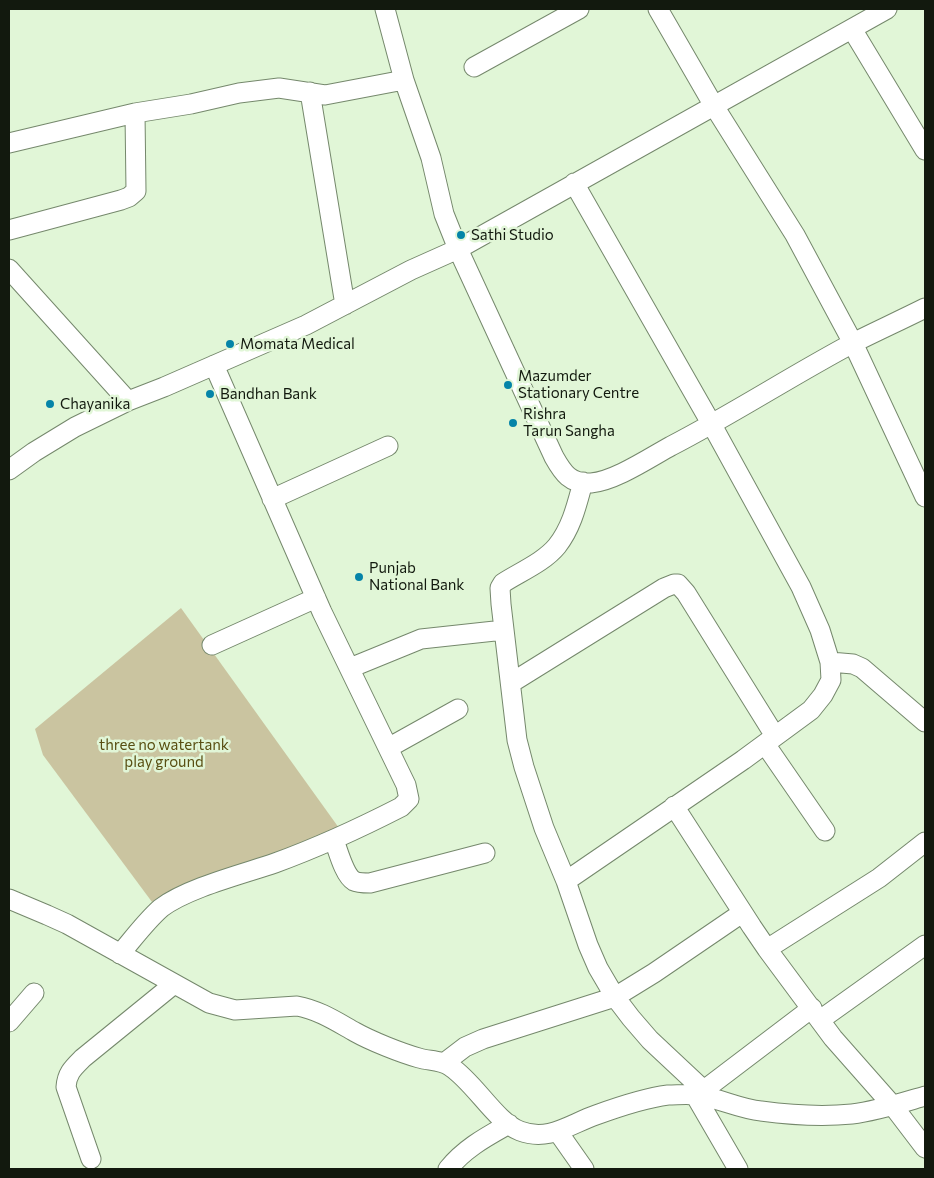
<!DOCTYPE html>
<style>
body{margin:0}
#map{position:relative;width:934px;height:1178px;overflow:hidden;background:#e1f6d7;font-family:Commissioner,sans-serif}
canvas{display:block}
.frame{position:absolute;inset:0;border:10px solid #12190e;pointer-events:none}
</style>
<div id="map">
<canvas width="934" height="1178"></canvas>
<div class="frame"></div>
</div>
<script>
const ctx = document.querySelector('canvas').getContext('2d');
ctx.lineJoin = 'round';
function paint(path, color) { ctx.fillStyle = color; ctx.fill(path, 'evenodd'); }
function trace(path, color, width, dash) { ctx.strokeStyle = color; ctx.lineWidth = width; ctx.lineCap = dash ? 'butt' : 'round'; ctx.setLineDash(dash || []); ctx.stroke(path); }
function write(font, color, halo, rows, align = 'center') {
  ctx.font = font + ' Commissioner,sans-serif'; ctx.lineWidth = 5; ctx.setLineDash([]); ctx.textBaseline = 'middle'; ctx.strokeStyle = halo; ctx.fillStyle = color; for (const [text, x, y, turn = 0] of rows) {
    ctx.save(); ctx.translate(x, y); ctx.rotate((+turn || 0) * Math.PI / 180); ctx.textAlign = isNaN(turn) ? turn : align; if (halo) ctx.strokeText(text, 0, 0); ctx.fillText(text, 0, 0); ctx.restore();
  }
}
const green = new Path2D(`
 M181 608 339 828 152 902 43 755 35 729Z`);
const street = new Path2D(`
 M385 9 404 80
 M658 9 714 106 795 235 853 343 925 497
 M852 29 925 150
 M474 67 579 9
 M310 92 345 305
 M9 143 135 113 191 104 239 93 279 88 325 95 404 80 431 158 444 214 458 249 554 457C563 473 570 484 591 483 615 481 649 458 671 446 733 414 791 376 853 343 877 331 901 320 925 308
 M9 230 121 200 129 197 136 191 135 113
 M9 269 128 401
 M9 470 34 452 75 427 128 401 164 387 306 325 411 270 458 249 887 9
 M583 482C577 504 572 527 557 546 544 562 520 572 503 583L500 588 501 604 517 740 524 767 544 828 566 881 588 945 598 968 615 997 631 1018 650 1040 713 1099
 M272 499 388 446
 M212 645 316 598
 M830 662 853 664 862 668 925 722
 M350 668 421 639 504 630
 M511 683 664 588 674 584H678L686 593 775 736
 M765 744 825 831
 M388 748 458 709
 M674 806 752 927 767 949 833 1038 893 1106 925 1148
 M334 840C338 850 344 875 354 881 358 883 364 883 370 883L485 853
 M566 881 743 760 811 710 823 695 831 680 830 662 820 630 801 587 712 425 574 183
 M9 899 47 915 67 924 209 1003 235 1010 297 1006C319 1010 337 1022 355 1032 371 1041 401 1053 419 1058 429 1061 442 1060 451 1067 475 1083 496 1122 520 1131 549 1142 570 1124 596 1115 618 1107 644 1098 668 1095 677 1095 687 1094 695 1095 717 1097 739 1109 761 1111 791 1115 822 1117 852 1114 877 1111 901 1103 925 1096
 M767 949 879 878 925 842
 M120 954C133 939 146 921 161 908 187 888 243 874 275 863 319 847 360 828 401 807L409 799 406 785 322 612 214 365
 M820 1020 925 945
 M9 1022 34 993
 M444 1063 465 1047 483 1039 615 997 654 973 742 913
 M704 1090 812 1008
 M695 1095 738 1169
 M558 1132 584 1169
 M91 1159 66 1087C67 1073 73 1068 83 1058L174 984
 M448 1169C465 1148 486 1137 509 1124`);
const markers = [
 [461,235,5,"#0584a8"],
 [230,344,5,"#0584a8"],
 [508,385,5,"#0584a8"],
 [210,394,5,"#0584a8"],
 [50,404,5,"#0584a8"],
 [513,423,5,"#0584a8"],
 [359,577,5,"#0584a8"]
];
const poiNames = [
 ["Sathi Studio",471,235],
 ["Momata Medical",240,344],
 ["Mazumder",518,376],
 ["Stationary Centre",518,393],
 ["Bandhan Bank",220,394],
 ["Chayanika",60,404],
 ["Rishra",523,414],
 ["Tarun Sangha",523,431],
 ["Punjab",369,568],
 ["National Bank",369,585]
];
const parkNames = [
 ["three no watertank",164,745],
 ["play ground",164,762]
];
paint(green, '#cac4a0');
trace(street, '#75886c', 21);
trace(street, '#fff', 19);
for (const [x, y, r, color] of markers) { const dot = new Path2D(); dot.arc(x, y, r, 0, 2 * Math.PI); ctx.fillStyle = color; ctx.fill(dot); trace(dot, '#e1f6d7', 2); }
write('15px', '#12190e', '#e1f6d7', poiNames, 'left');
write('15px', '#584e11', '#e1f6d7', parkNames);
</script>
